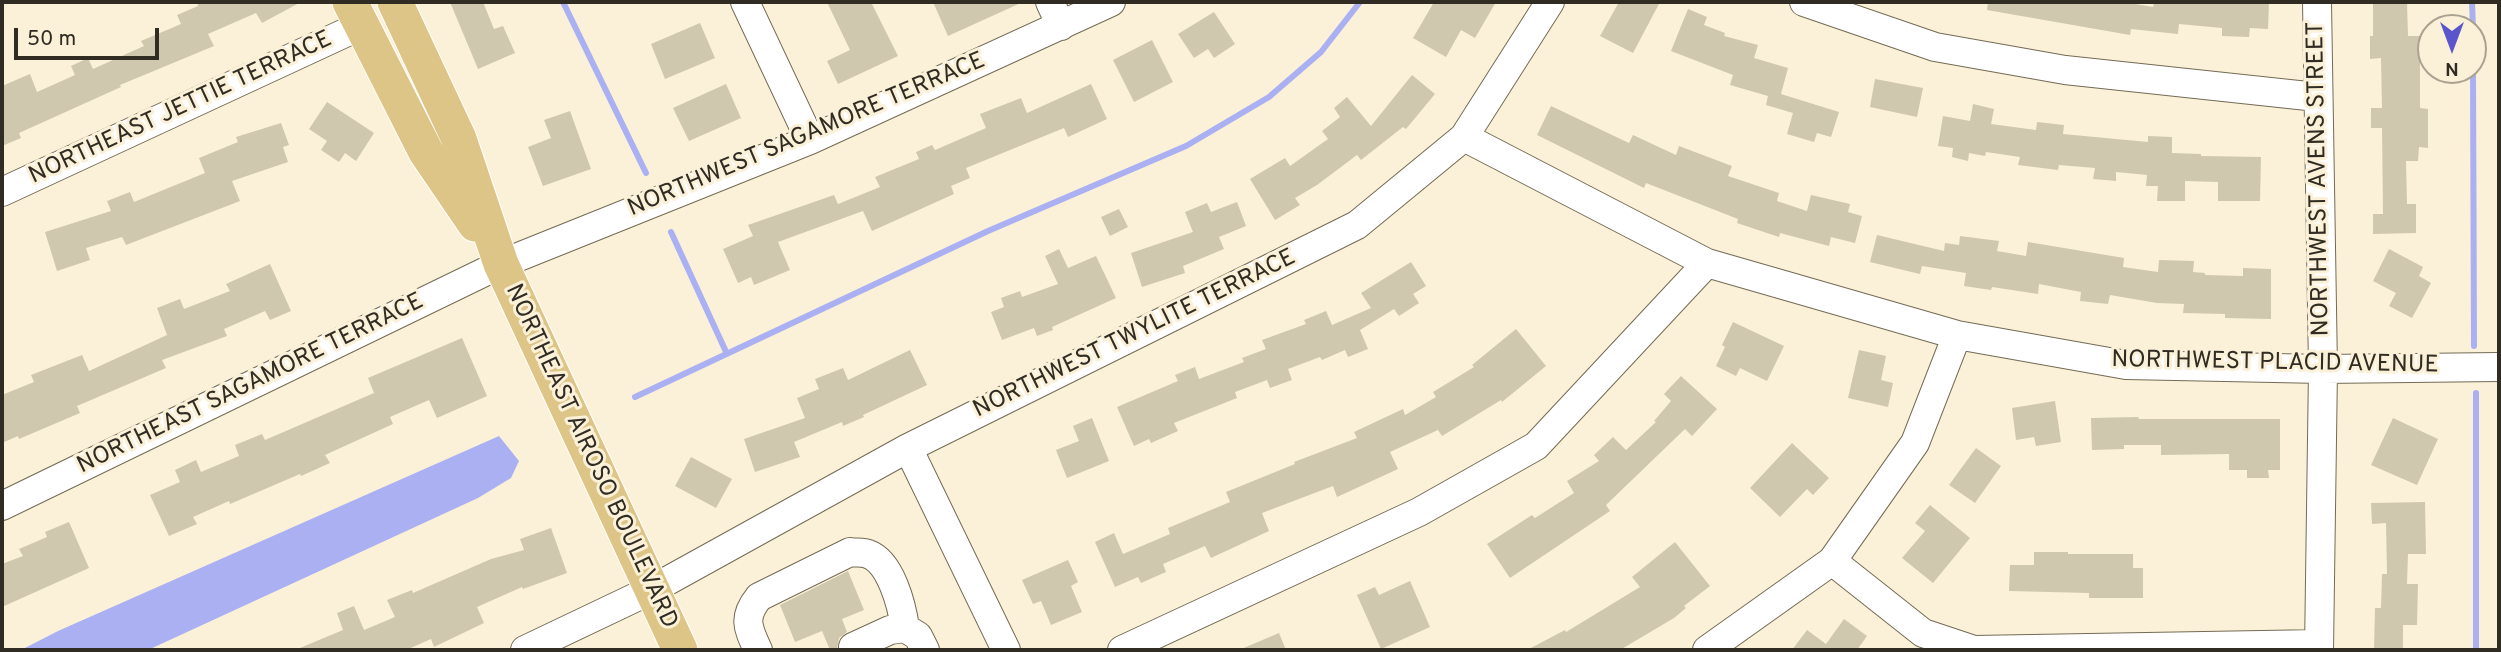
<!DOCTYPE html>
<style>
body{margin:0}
#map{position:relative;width:2501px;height:652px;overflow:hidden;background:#fbf1d9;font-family:Overpass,sans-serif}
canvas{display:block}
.frame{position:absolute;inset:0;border:4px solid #302c23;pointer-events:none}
.north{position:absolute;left:2417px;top:14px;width:70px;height:70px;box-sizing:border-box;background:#fbf1d9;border:2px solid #aaa290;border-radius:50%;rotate:180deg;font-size:19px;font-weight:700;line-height:28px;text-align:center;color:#302c23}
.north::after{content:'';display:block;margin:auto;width:24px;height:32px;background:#5a55cd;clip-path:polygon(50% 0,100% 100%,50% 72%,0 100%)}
.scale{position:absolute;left:14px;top:28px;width:145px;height:32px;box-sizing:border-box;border:4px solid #302c23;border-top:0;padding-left:9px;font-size:21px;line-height:24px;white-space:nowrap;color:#302c23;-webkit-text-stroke:5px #fbf1d9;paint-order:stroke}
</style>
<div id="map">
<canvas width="2501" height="652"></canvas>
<div class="frame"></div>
<div class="north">N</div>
<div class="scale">50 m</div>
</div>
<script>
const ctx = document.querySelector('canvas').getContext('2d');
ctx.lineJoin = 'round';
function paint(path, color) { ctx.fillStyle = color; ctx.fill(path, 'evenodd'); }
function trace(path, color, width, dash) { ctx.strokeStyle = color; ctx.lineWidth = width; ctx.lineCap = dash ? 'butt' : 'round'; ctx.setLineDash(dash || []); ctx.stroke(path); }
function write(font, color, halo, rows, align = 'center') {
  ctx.font = font + ' Overpass,sans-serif'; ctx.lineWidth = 6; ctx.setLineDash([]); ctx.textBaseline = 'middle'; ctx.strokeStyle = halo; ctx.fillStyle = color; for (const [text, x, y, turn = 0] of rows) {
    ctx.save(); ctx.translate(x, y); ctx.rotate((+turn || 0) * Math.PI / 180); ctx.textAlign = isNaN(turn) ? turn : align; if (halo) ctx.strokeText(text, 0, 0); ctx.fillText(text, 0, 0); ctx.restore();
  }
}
const water = new Path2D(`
 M499 436 519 461 511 478 478 498 148 650H21L58 631Z`);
const stream = new Path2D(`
 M563 2 646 173
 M2472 2 2473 28
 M2473 70 2474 346
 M671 232 727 354
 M635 397 988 231 1186 146 1269 97 1321 52 1360 2
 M2476 650V393`);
const building = new Path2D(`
 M197 2H301L262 23 256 13 208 34 214 46 120 85 121 87 19 133 21 138 2 146V86L30 74 37 92 75 75 71 66 88 58 93 69 144 46 141 41 181 24 177 15 198 6Z
 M450 2H483L494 29 503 26 515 53 478 69Z
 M827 2H871L898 56 838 84 827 61 850 50Z
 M933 2H1023L948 36Z
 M1434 2H1496L1475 38 1461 30 1446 57 1413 38Z
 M1619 2H1660L1633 53 1600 36Z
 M1988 2H2124L2153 7 2154 2H2269L2268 29 2250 28 2249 37 2222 36V28L2179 24 2178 34 2131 29 2130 35 1987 10Z
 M2373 2H2407L2408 36H2420V108L2428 109V148L2419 147 2418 161H2406L2407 204H2416V233L2373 234V214H2383L2382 128H2371V108H2382L2381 58 2370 59V36H2373Z
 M1688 9 1707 17 1704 25 1725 33 1724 36 1758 45 1754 58 1788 68 1781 94 1839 112 1831 137 1817 133 1814 142 1787 134 1793 113 1766 105 1768 96 1730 85 1733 75 1671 51Z
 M1214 12 1235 44 1214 58 1208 49 1194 58 1178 34Z
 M700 23 715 58 665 79 651 44Z
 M1152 40 1173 82 1134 102 1113 60Z
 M1412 75 1435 94 1406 129 1403 127 1361 160 1357 155 1317 185 1295 198 1300 205 1275 220 1250 179 1285 158 1290 166 1328 139 1322 131 1340 117 1334 108 1347 97 1371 126Z
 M1875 79 1923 88 1917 117 1870 107Z
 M726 84 741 118 689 141 673 108Z
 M1091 84 1107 119 1068 137 1064 128 966 168 970 178 951 186 954 194 872 231 863 211 778 242 790 270 754 285 751 277 738 283 723 249 753 236 748 225 834 195 838 204 880 187 875 177 919 159 916 152 932 145 935 150 986 128 980 114 1021 98 1027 113Z
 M327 102 374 133 356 161 345 153 339 162 321 150 327 141 309 129Z
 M1973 104 1994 109 1991 124 2036 130 2037 122 2064 125 2063 134 2148 142V136L2172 137V153L2201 154V156L2261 157 2260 201H2218V182L2185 181V201H2157L2158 186H2146L2147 175 2116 172V181L2093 179 2095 168 2059 165 2058 170 2018 165 2020 157 1986 152 1985 156 1969 153 1968 161 1952 157 1953 148 1938 146 1943 116 1970 121Z
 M1551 106 1629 143 1633 135 1676 155 1679 146 1732 166 1728 176 1779 193 1777 201 1807 211 1811 195 1850 204 1848 212 1862 216 1855 243 1831 237 1829 246 1780 233 1779 237 1737 223 1738 219 1646 183 1644 188 1537 135Z
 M570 111 591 169 543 186 528 147 551 138 544 120Z
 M281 123 289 145 283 147 288 162 232 181 240 201 126 245 122 237 86 248 90 260 57 271 45 232 111 211 107 201 130 192 134 202 205 173 199 158 238 142 236 137Z
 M1237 202 1246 226 1219 237 1224 249 1183 266 1185 273 1142 287 1131 253 1193 232 1185 212 1207 203 1211 212Z
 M1119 209 1128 227 1110 236 1101 217Z
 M1877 235 1944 251 1945 243 1959 245 1960 236 1999 241 1997 251 2026 256 2028 242 2124 258 2123 267 2158 272 2159 260 2194 261 2193 272 2205 273V275L2243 276V268L2271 269V319L2225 318V314L2183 313 2184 304 2157 303 2110 295 2108 304 2080 301 2081 292 2039 284 2038 294 1992 287 1991 290 1964 286 1966 273 1922 266 1920 274 1870 262Z
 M1059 249 1068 268 1096 256 1116 298 1052 327 1053 330 1037 336 1034 328 1002 340 991 312 1004 307 1001 298 1020 291 1022 297 1058 284 1045 256Z
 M2389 249 2423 267 2419 276 2431 283 2412 318 2389 306 2396 293 2373 281Z
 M1411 262 1426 286 1413 294 1419 303 1399 316 1394 309 1360 330 1368 349 1348 357 1345 350 1322 360 1320 357 1288 369 1292 380 1270 388 1267 380 1235 392 1237 398 1174 423 1178 431 1151 443 1149 439 1134 446 1117 407 1178 381 1175 375 1195 367 1199 379 1244 362 1242 358 1266 349 1262 340 1306 324 1304 320 1326 311 1332 325 1371 308 1361 293Z
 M270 264 291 311 270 320 265 311 224 329 227 336 162 360 166 368 77 406 80 413 19 439 18 436 2 443V395L34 382 31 375 82 355 89 371 167 335 157 308 180 299 184 309 230 291 226 284Z
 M1733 322 1784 346 1767 381 1740 368 1736 376 1716 366 1725 347 1722 345Z
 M1516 329 1546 366 1502 402 1501 400 1442 436 1438 430 1390 452 1398 469 1337 497 1333 486 1262 513 1269 531 1211 558 1205 546 1163 564 1166 572 1141 583 1138 577 1115 587 1095 542 1114 533 1123 554 1170 534 1168 528 1230 502 1226 492 1295 464 1294 462 1357 438 1354 432 1403 409 1405 415 1436 397 1433 392 1474 367 1472 365Z
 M462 338 487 396 437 418 429 400 390 417 393 424 325 455 330 463 301 476 300 474 230 504 229 501 193 517 197 524 169 536 150 495 180 482 175 470 196 460 201 472 239 456 235 445 262 434 265 440 374 393 368 378Z
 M910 350 927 385 863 415 864 417 843 426 842 422 794 442 800 457 755 472 744 439 805 418 797 398 819 389 815 379 843 368 848 380Z
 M1859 350 1886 356 1881 380 1893 383 1888 407 1848 398Z
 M1681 376 1717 409 1692 436 1685 429 1606 505 1610 511 1510 578 1487 544 1532 515 1535 518 1574 493 1567 481 1599 461 1594 455 1613 437 1626 450 1656 422 1654 421 1671 401 1664 394Z
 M2055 401 2061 442 2036 446 2034 437 2016 440 2012 408Z
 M2138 417 2139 419H2280V470H2268L2269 478H2247V470H2229V454L2161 455V445H2124V449L2092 450 2091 418Z
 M1092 418 1109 461 1067 478 1056 450 1079 441 1073 426Z
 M2393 418 2438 439 2417 485 2371 465Z
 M1792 443 1829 478 1813 495 1807 489 1780 517 1750 488Z
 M1976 448 2001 466 1975 503 1949 485Z
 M691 457 732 479 716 508 675 486Z
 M2425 502 2426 554H2408L2407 584H2418L2417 625H2403V650H2374L2375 608H2381L2382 574H2387L2386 523 2372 524 2371 503Z
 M1930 505 1970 538 1933 583 1902 558 1925 531 1915 523Z
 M69 522 89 568 2 607V564L23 556 19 549 47 537 45 532Z
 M551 528 567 573 523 589 522 587 477 607 484 623 434 647 431 639 406 650H295L343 630 337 613 354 606 364 630 395 617 387 600 412 590 413 593 491 559 524 550 520 539Z
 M1675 542 1710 586 1684 606 1686 608 1674 618 1620 650H1527L1565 630 1566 632 1640 587 1632 577Z
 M2034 552H2068V554H2133V568H2143V598H2089V593L2009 591 2010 565H2034Z
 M1068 560 1078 582 1071 586 1082 612 1051 625 1041 601 1033 604 1022 580Z
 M848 571 864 610 842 619 847 632 839 638 837 650H830L822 631 795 642 780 605Z
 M1410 581 1430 627 1381 649 1357 595 1375 587 1379 595Z
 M1844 619 1867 636 1857 650H1792L1807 630 1826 644Z
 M1279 633 1286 650H1239Z`);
const minor = new Path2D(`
 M745 2 810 140
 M1050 2 1061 26
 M1804 2 1935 47 2065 70 2317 97
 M2317 2 2323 369 2319 650
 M1464 137 1707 263 1957 335 2126 365 2323 369 2499 367
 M2 192 360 26
 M908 448 1006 650
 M2 506 501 264 810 140 1111 2
 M1832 561 1923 633 1974 650 2319 644
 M853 647 890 630 905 628 918 636 925 650
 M525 650 651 590 908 448 1357 225 1464 137 1550 2
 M758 650C748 628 742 618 759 597L850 552C856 553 863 552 868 554 891 562 902 606 905 628
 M1122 650 1419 512 1536 446 1707 263
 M1707 650 1832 561 1915 443 1957 335`);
const major = new Path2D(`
 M350 2 426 152 475 224
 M395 2 459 139 501 264 680 650`);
const streetNames = [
 ["NORTHEAST JETTIE TERRACE",181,109,-25],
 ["NORTHWEST SAGAMORE TERRACE",807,136,-23],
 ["NORTHWEST AVENS STREET",2320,179,-91],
 ["NORTHWEST TWYLITE TERRACE",1135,335,-26],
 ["NORTHWEST PLACID AVENUE",2275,364,1],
 ["NORTHEAST SAGAMORE TERRACE",251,385,-26],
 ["NORTHEAST AIROSO BOULEVARD",590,457,65]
];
paint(water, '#abb0f2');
trace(stream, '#abb0f2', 6);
paint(building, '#d0c7af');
trace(minor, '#746b55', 30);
trace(major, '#fff', 37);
trace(minor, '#fff', 28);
trace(major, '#dcc586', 35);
write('24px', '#302c23', '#fbf1d9', streetNames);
</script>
